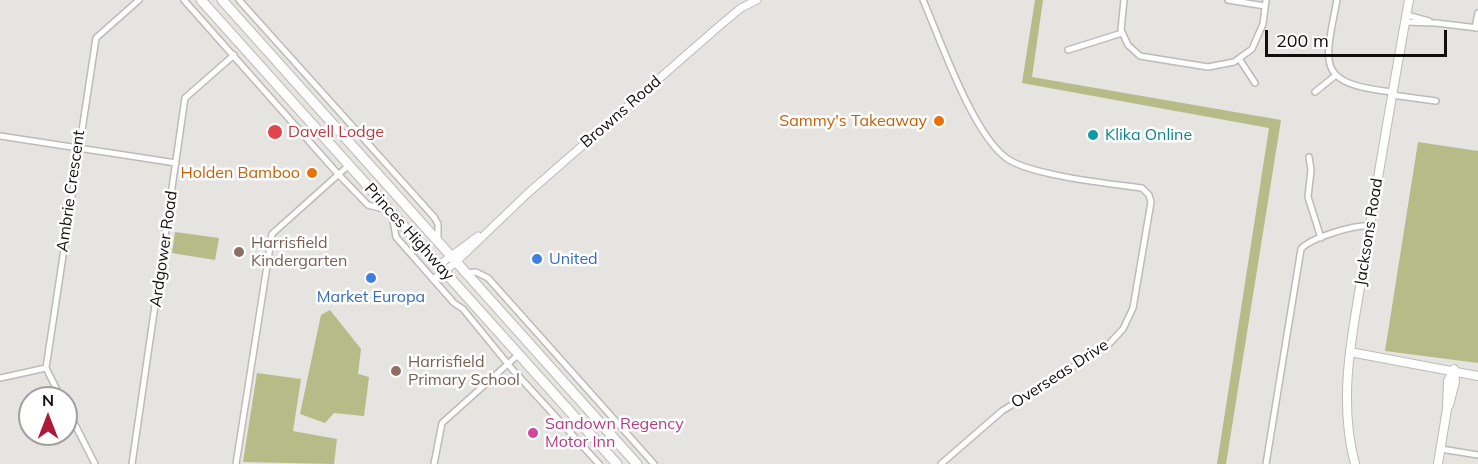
<!DOCTYPE html>
<style>
body{margin:0}
#map{position:relative;width:1478px;height:464px;overflow:hidden;background:#e5e4e0;font-family:Mulish,sans-serif}
canvas{display:block}
.north{position:absolute;left:18px;top:386px;width:60px;height:60px;box-sizing:border-box;background:#fff;border:2px solid #a09f9f;border-radius:50%;rotate:0deg;font-size:16px;font-weight:700;line-height:24px;text-align:center;color:#11100f}
.north::after{content:'';display:block;margin:auto;width:21px;height:27px;background:#ae193a;clip-path:polygon(50% 0,100% 100%,50% 72%,0 100%)}
.scale{position:absolute;left:1265px;top:30px;width:182px;height:27px;box-sizing:border-box;border:3px solid #11100f;border-top:0;padding-left:8px;font-size:18px;line-height:21px;white-space:nowrap;color:#11100f;-webkit-text-stroke:4px #fff;paint-order:stroke}
</style>
<div id="map">
<canvas width="1478" height="464"></canvas>
<div class="north">N</div>
<div class="scale">200 m</div>
</div>
<script>
const ctx = document.querySelector('canvas').getContext('2d');
ctx.lineJoin = 'round';
function paint(path, color) { ctx.fillStyle = color; ctx.fill(path, 'evenodd'); }
function trace(path, color, width, dash) { ctx.strokeStyle = color; ctx.lineWidth = width; ctx.lineCap = dash ? 'butt' : 'round'; ctx.setLineDash(dash || []); ctx.stroke(path); }
function write(font, color, halo, rows, align = 'center') {
  ctx.font = font + ' Mulish,sans-serif'; ctx.lineWidth = 5; ctx.setLineDash([]); ctx.textBaseline = 'middle'; ctx.strokeStyle = halo; ctx.fillStyle = color; for (const [text, x, y, turn = 0] of rows) {
    ctx.save(); ctx.translate(x, y); ctx.rotate((+turn || 0) * Math.PI / 180); ctx.textAlign = isNaN(turn) ? turn : align; if (halo) ctx.strokeText(text, 0, 0); ctx.fillText(text, 0, 0); ctx.restore();
  }
}
const green = new Path2D(`
 M1035 0H1043L1032 77 1281 120 1226 464H1217L1269 128 1022 83Z
 M1418 142 1478 151V363L1385 351Z
 M175 232 219 238 215 260 172 253Z
 M330 310 361 349 358 374 369 377 364 416 334 413 325 423 300 414 321 315Z
 M257 373 301 379 293 431 337 439 334 464 243 462Z`);
const minor = new Path2D(`
 M184 0 338 174 368 205 387 210
 M239 0 434 217 438 224V241
 M923 0C941 41 971 130 1005 157 1026 175 1112 184 1142 188L1149 195 1151 202 1133 308 1123 329 1108 345 1002 411 941 464
 M1124 0 1121 30 1128 45 1140 56 1208 67 1234 62 1252 49 1263 24 1266 0
 M1228 0 1265 6
 M1337 0C1324 67 1316 83 1392 92
 M1407 15 1429 21
 M1405 22 1436 23 1478 28
 M1475 28 1478 13
 M1068 50 1122 33
 M1240 60 1255 83
 M1315 92 1336 75
 M1392 95 1436 101
 M0 136 176 163
 M1309 157 1311 170 1308 197 1321 238
 M392 215 396 237 454 303 463 309 512 369 599 464
 M466 273 476 272 488 278 654 464
 M0 378 46 368
 M61 398 46 368 96 38 139 0
 M66 407 95 464
 M1441 449 1478 455
 M132 464 185 98 234 55
 M236 464 272 234 349 165
 M434 464 442 423 519 354
 M1266 464 1301 249C1310 238 1356 224 1370 226`);
const tertiary = new Path2D(`
 M439 265 478 236
 M434 279 455 263 527 194 717 28 741 8 757 0`);
const secondary = new Path2D(`
 M1350 352 1478 376
 M1449 405 1455 382 1454 370
 M1438 464 1447 409 1448 381 1454 369`);
const primary = new Path2D(`
 M1355 464C1336 394 1355 322 1366 252 1379 168 1394 84 1409 0`);
const trunk = new Path2D(`
 M201 0 617 464
 M222 0 637 464`);
const markers = [
 [939,121,6,"#e8710a"],
 [275,132,8,"#e0444e"],
 [1093,135,6,"#0f9aa8"],
 [312,173,6,"#e8710a"],
 [239,252,6,"#8d6e63"],
 [537,259,6,"#3f7fe0"],
 [371,278,6,"#3f7fe0"],
 [396,371,6,"#8d6e63"],
 [533,433,6,"#d1479c"]
];
const streetNames = [
 ["Browns Road",621,112,-41],
 ["Ambrie Crescent",71,191,-82],
 ["Princes Highway",409,232,48],
 ["Jacksons Road",1369,232,-81],
 ["Ardgower Road",164,249,-82],
 ["Overseas Drive",1060,374,-33]
];
const foodNames = [
 ["Sammy's Takeaway",927,121],
 ["Holden Bamboo",300,173]
];
const healthNames = [
 ["Davell Lodge",288,132]
];
const cultureNames = [
 ["Klika Online",1105,135]
];
const educationNames = [
 ["Harrisfield",251,243],
 ["Kindergarten",251,261],
 ["Harrisfield",408,362],
 ["Primary School",408,380]
];
const shopNames = [
 ["United",549,259],
 ["Market Europa",371,297,"center"]
];
const hotelNames = [
 ["Sandown Regency",545,424],
 ["Motor Inn",545,442]
];
paint(green, '#b6bb87');
trace(minor, '#bcbbb7', 8);
trace(tertiary, '#bcbbb7', 9);
trace(secondary, '#bcbbb7', 10);
trace(primary, '#bcbbb7', 10);
trace(trunk, '#bcbbb7', 11);
trace(minor, '#fff', 5);
trace(tertiary, '#fff', 7);
trace(secondary, '#fff', 8);
trace(primary, '#fff', 8);
trace(trunk, '#fff', 9);
for (const [x, y, r, color] of markers) { const dot = new Path2D(); dot.arc(x, y, r, 0, 2 * Math.PI); ctx.fillStyle = color; ctx.fill(dot); trace(dot, '#fff', 2); }
write('16px', '#11100f', '#fff', streetNames);
write('16px', '#c56008', '#fff', foodNames, 'right');
write('16px', '#be3a42', '#fff', healthNames, 'left');
write('16px', '#0d838f', '#fff', cultureNames, 'left');
write('16px', '#785e54', '#fff', educationNames, 'left');
write('16px', '#366cbe', '#fff', shopNames, 'left');
write('16px', '#b23c85', '#fff', hotelNames, 'left');
</script>
